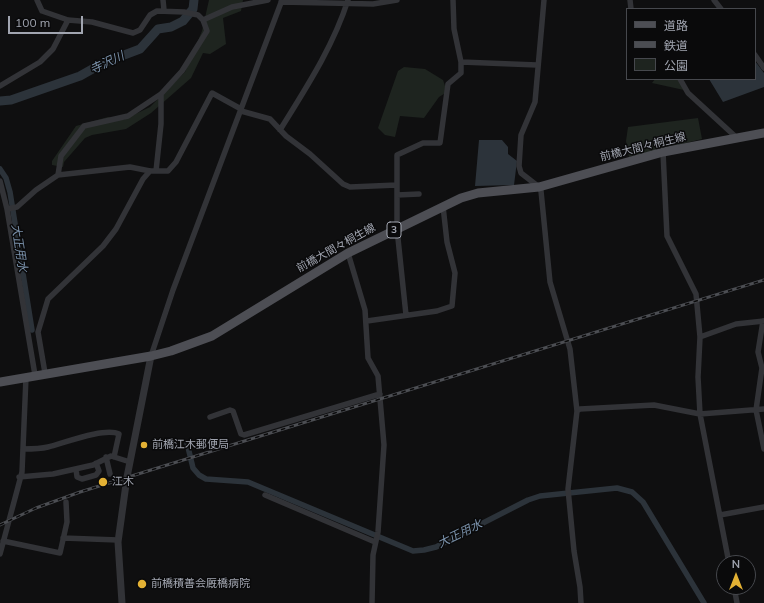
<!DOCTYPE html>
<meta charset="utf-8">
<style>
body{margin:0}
#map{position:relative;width:764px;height:603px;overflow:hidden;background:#0f0f10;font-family:Mulish,"Noto Sans JP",sans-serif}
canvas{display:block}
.legend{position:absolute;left:626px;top:8px;width:130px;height:72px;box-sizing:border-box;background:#0a0a0b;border:1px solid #46484d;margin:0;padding:5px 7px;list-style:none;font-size:12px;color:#a1a5b0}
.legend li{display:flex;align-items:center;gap:8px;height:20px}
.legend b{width:20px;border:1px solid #46484d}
.north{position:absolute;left:716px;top:555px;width:40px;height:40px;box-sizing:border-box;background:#0a0a0b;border:1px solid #46484d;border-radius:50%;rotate:0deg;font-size:11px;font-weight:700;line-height:16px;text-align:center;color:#a1a5b0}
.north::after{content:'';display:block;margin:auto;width:14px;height:18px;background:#e3b134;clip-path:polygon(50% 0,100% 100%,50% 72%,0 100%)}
.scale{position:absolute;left:8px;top:16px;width:75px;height:18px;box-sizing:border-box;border:2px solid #a1a5b0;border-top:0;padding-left:5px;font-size:12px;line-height:14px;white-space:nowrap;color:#a1a5b0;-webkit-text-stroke:3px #0a0a0b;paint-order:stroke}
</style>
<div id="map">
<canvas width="764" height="603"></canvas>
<ul class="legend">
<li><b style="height:5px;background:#4d4e54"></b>道路</li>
<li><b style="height:5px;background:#4b4d52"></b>鉄道</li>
<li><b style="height:11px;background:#1e241f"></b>公園</li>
</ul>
<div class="north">N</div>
<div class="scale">100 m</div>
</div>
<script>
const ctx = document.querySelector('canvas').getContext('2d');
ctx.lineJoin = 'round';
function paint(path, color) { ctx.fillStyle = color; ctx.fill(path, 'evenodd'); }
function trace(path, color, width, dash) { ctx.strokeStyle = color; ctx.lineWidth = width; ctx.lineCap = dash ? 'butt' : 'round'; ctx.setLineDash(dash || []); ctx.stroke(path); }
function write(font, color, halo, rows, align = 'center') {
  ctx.font = font + ' Mulish,"Noto Sans JP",sans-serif'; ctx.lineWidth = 3; ctx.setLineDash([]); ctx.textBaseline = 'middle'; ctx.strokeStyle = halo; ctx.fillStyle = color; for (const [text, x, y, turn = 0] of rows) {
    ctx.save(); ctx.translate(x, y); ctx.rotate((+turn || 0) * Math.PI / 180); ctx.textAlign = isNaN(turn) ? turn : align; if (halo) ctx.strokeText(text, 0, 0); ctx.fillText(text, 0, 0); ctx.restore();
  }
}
const green = new Path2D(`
 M209 0H243L241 11 223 18 226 44 210 54 203 53 191 78 151 113 126 129 92 135 85 138 64 162 63 167 52 165V161L76 126 108 117 123 120 150 107 185 72 202 31Z
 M404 67 425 69 443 80 447 92 439 97 424 118 400 116 395 137 385 135 378 128 398 71Z
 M655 79H679L684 90 652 83Z
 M698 118 702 139 629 157 626 141 628 127Z`);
const water = new Path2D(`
 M755 61 764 73V87L723 102 709 79H755Z
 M479 140H502L508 147V154L517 161 514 185 475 186Z`);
const canal = new Path2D(`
 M0 169 6 178 10 192 32 330
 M187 443 193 468 199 475 206 479 248 482 413 551 424 550 436 547 528 500 540 496 617 488 632 492 643 502 704 603`);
const river = new Path2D(`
 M0 101 11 100 80 76 103 63 140 49 158 29 171 27 183 21 193 9 194 0`);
const minor = new Path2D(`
 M37 0 42 11 68 20 92 22 133 33 140 30 150 15 157 11 184 12 198 15 203 20 207 31 182 71 161 94 128 116 84 126 61 156 58 175
 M163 0 164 10
 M544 0 535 102 521 135 519 166 521 173 539 187 541 191 550 282 570 349 577 411 568 489 574 551 580 587 581 603
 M630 0 631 9
 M714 0 721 9
 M281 2 373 4 397 0
 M203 20 232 7 268 0
 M755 55 764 68
 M461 62 537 65
 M680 79 688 93 737 138
 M0 86 40 62 53 49 68 20
 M241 111 270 119 286 136 310 154 343 184 350 187 397 185
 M280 130C306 88 333 47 348 0
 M663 152 667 236 696 294 700 337 698 377 700 414 729 563
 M156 171 161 124V94
 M0 181 7 209 35 375
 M397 195 419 194
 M7 209 17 207 36 190 58 175 130 167 150 171H168L176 162 212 93 241 109
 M348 253 365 310 368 358 378 376 384 445 378 532 373 555 372 603
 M406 315 397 229V155L423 143H440L448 84 461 73V62L454 29 453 0
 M367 321 437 311 452 306 455 273 447 242 443 206
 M763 321 758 352 762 368 756 410 764 449
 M700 337 736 324 764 321
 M151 356 173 290 282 0
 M45 373 38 332 48 299 103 246 116 229 143 179 150 171
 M577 411 580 409 654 405 700 414 764 409
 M210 417 230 410 233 411 241 434 244 435 380 394
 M23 449C31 449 40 449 48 447 64 443 105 427 119 434L114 457
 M106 457 110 474
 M76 469 77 477 82 479 96 475 99 471 96 463
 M19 477 53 474 93 465 111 456 130 462
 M265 495 375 542
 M720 515 764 507
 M63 538 118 540
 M3 541 60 553 67 522 66 502
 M0 554 22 472 26 377
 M734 587 737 603`);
const tertiary = new Path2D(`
 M122 603 118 542 127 477 151 356`);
const primary = new Path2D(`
 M0 382 151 356 171 351 212 336 348 253 461 198 478 193 539 187 663 152 764 133`);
const rail = new Path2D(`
 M0 525 36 508 80 492 764 280`);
const markers = [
 [144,445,4,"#e3b134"],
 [103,482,5,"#e3b134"],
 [142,584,5,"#e3b134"]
];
const shields = [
 [394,230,14]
];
const shieldNames = [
 ["3",394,230]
];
const streetNames = [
 ["前橋大間々桐生線",643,147,-14],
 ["前橋大間々桐生線",336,248,-29]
];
const poiNames = [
 ["前橋江木郵便局",152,445],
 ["江木",112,482],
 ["前橋積善会厩橋病院",151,584]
];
const waterNames = [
 ["寺沢川",107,63,-25],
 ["大正用水",19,248,81],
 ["大正用水",460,534,-26]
];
paint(green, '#1e241f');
paint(water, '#2c333a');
trace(canal, '#2c333a', 5.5);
trace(river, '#2c333a', 9);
trace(minor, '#323337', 5.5);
trace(tertiary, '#323337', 7);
trace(primary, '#4d4e54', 9);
trace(rail, '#4b4d52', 3);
trace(rail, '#0a0a0b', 1.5, [4.5]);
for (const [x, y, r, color] of markers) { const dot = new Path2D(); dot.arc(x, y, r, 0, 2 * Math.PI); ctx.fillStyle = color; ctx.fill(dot); trace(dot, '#0a0a0b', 1.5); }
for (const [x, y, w] of shields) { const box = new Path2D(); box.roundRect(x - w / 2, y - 8, w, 16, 3); ctx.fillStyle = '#0a0a0b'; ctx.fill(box); trace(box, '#a1a5b0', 1); }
write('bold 10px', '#a1a5b0', null, shieldNames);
write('11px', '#a1a5b0', '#0a0a0b', streetNames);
write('11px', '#a1a5b0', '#0a0a0b', poiNames, 'left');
write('italic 12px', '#7a91aa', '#0a0a0b', waterNames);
</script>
